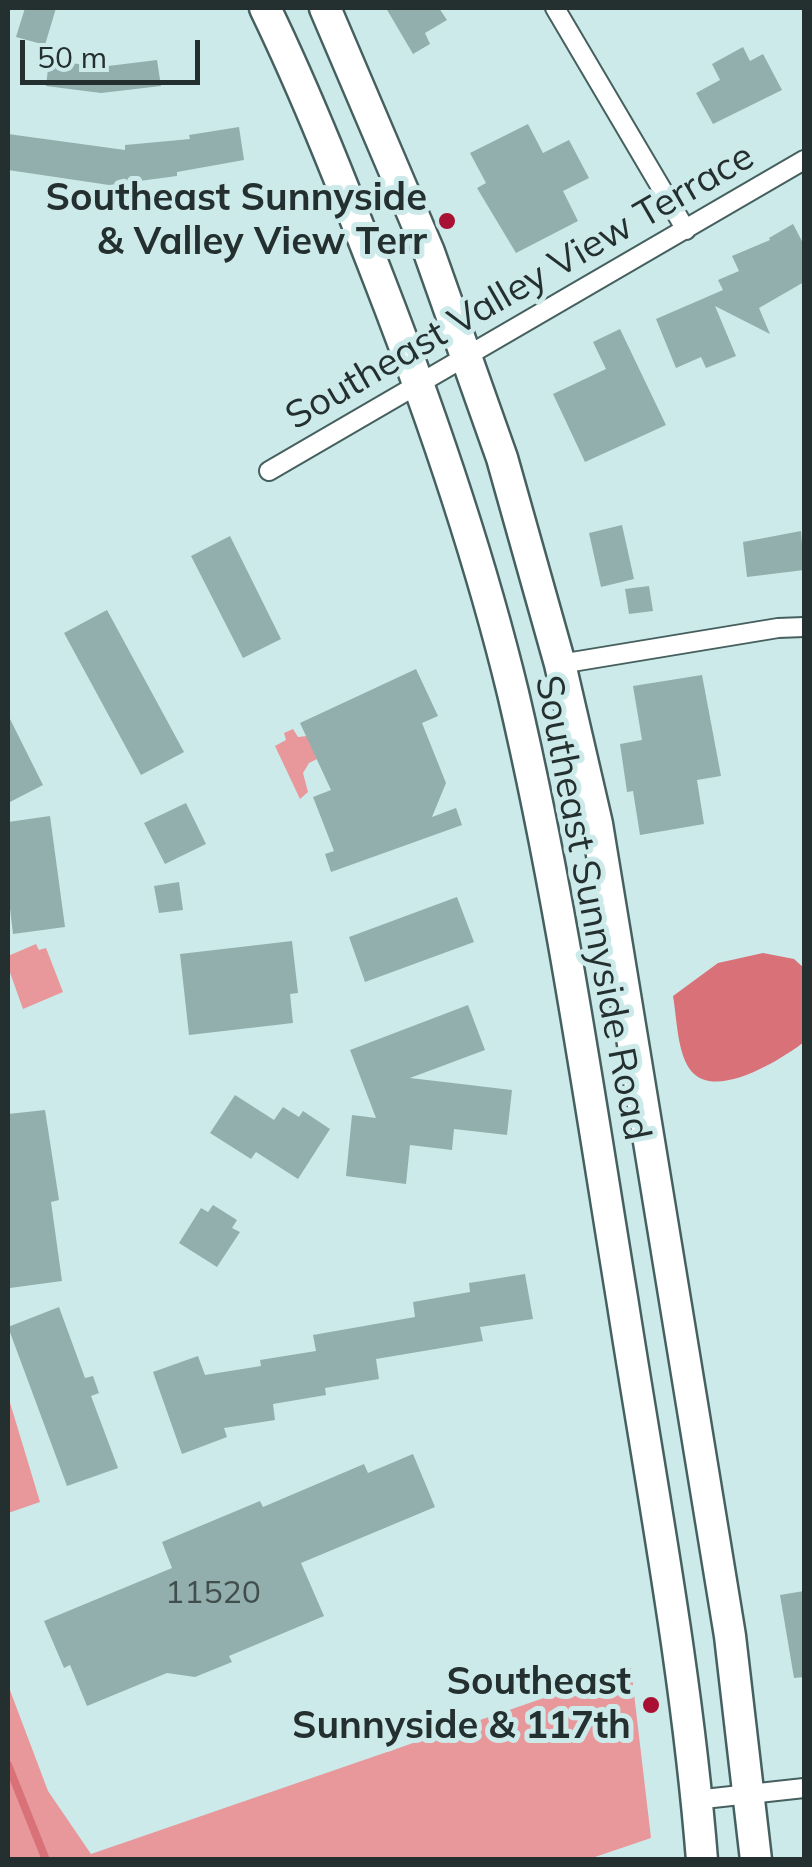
<!DOCTYPE html>
<style>
body{margin:0}
#map{position:relative;width:812px;height:1867px;overflow:hidden;background:#cceae9;font-family:Mulish,sans-serif}
canvas{display:block}
.frame{position:absolute;inset:0;border:10px solid #242f2f;pointer-events:none}
.scale{position:absolute;left:20px;top:40px;width:180px;height:45px;box-sizing:border-box;border:5px solid #242f2f;border-top:0;padding-left:12px;font-size:30px;line-height:35px;white-space:nowrap;color:#242f2f;-webkit-text-stroke:8px #cceae9;paint-order:stroke}
</style>
<div id="map">
<canvas width="812" height="1867"></canvas>
<div class="frame"></div>
<div class="scale">50 m</div>
</div>
<script>
const ctx = document.querySelector('canvas').getContext('2d');
ctx.lineJoin = 'round';
function paint(path, color) { ctx.fillStyle = color; ctx.fill(path, 'evenodd'); }
function trace(path, color, width, dash) { ctx.strokeStyle = color; ctx.lineWidth = width; ctx.lineCap = dash ? 'butt' : 'round'; ctx.setLineDash(dash || []); ctx.stroke(path); }
function write(font, color, halo, rows, align = 'center') {
  ctx.font = font + ' Mulish,sans-serif'; ctx.lineWidth = 10; ctx.setLineDash([]); ctx.textBaseline = 'middle'; ctx.strokeStyle = halo; ctx.fillStyle = color; for (const [text, x, y, turn = 0] of rows) {
    ctx.save(); ctx.translate(x, y); ctx.rotate((+turn || 0) * Math.PI / 180); ctx.textAlign = isNaN(turn) ? turn : align; if (halo) ctx.strokeText(text, 0, 0); ctx.fillText(text, 0, 0); ctx.restore();
  }
}
const green = new Path2D(`
 M293 729 298 737 307 736 317 759 309 763 303 773 308 792 300 799 275 746 286 740 284 733Z
 M36 944 39 950 46 948 63 992 23 1009 8 967V956Z
 M8 1396 40 1502 8 1513Z
 M631 1668 651 1838 589 1859H8V1685L48 1791 91 1854Z`);
const water = new Path2D(`
 M763 953 794 959 804 968V1042C782 1059 717 1100 692 1072 677 1055 677 1018 673 996L718 963Z`);
const stream = new Path2D(`
 M8 1765 46 1860`);
const building = new Path2D(`
 M25 8H56L45 45 16 37Z
 M386 8H439L447 20 425 33 430 44 413 54Z
 M743 47 750 61 763 54 782 90 713 124 696 93 720 80 712 64Z
 M49 60 100 67 157 60 161 86 101 93 46 86Z
 M528 124 543 153 569 140 589 178 563 191 578 221 516 253 477 188 486 183 470 153Z
 M239 127 244 160 177 172V176L109 185 8 170V134L125 150V145L190 139 189 135Z
 M793 224 804 245V282L759 308 770 334 715 306 736 356 706 368 701 357 676 368 656 319 723 290 718 280 739 271 732 256 770 240 769 238Z
 M620 329 666 425 585 462 553 394 606 369 593 342Z
 M622 525 634 579 601 587 589 533Z
 M801 531 804 570 747 577 743 542Z
 M230 536 281 639 243 658 191 556Z
 M649 586 653 611 629 614 625 589Z
 M107 610 184 752 141 775 64 633Z
 M416 669 438 716 422 723 446 783 432 817 456 808 462 825 331 872 325 854 334 851 313 797 331 790 300 723Z
 M702 675 721 776 697 780 704 824 640 835 633 791 627 792 620 744 642 740 633 686Z
 M8 715 43 785 8 803Z
 M186 803 206 844 165 864 144 823Z
 M50 816 65 927 13 934 8 892V822Z
 M179 882 183 910 159 913 154 886Z
 M457 897 474 942 365 982 349 937Z
 M292 941 298 993 290 994 293 1023 189 1035 180 954Z
 M468 1005 485 1050 410 1078 512 1090 507 1135 454 1129 452 1150 410 1145 406 1184 346 1176 352 1115 376 1118 350 1050Z
 M235 1095 274 1120 283 1107 299 1117 303 1111 330 1129 298 1179 256 1152 251 1159 210 1133Z
 M45 1110 59 1200 51 1202 62 1281 10 1288 8 1114Z
 M213 1205 237 1220 232 1228 240 1232 217 1267 179 1243 201 1208 208 1212Z
 M525 1274 533 1319 480 1327 483 1341 376 1359 379 1379 325 1388 326 1395 273 1404 275 1420 224 1428 227 1437 182 1454 153 1372 198 1356 205 1375 261 1366 260 1360 316 1351 313 1335 415 1317 413 1302 470 1292 469 1283Z
 M59 1307 85 1378 93 1376 99 1393 91 1396 118 1468 67 1486 8 1327Z
 M413 1454 435 1507 301 1563 324 1616 229 1656 232 1662 195 1677 167 1673 87 1706 70 1665 64 1668 44 1621 172 1568 162 1542 260 1501 263 1507 364 1464 368 1473Z
 M804 1591V1677L794 1678 780 1595Z`);
const street = new Path2D(`
 M555 8 686 230
 M269 471 804 160
 M560 664 778 628 804 627
 M695 1800 804 1788`);
const primary = new Path2D(`
 M265 8C308 97 344 189 380 282 432 416 479 553 513 693 560 893 589 1096 622 1298 651 1485 687 1671 702 1860
 M325 8 429 252 502 458 560 664 597 824 730 1636 756 1860`);
const markers = [
 [447,221,10,"#a91134"],
 [651,1705,10,"#a91134"]
];
const numberNames = [
 ["11520",213,1593]
];
const poiNames = [
 ["Southeast Sunnyside",427,199],
 ["& Valley View Terr",427,243],
 ["Southeast",631,1683],
 ["Sunnyside & 117th",631,1727]
];
const streetNames = [
 ["Southeast Valley View Terrace",520,287,-30],
 ["Southeast Sunnyside Road",592,908,79]
];
paint(green, '#e8979a');
paint(water, '#d97178');
trace(stream, '#d97178', 8);
paint(building, '#92afad');
trace(street, '#46605f', 22);
trace(primary, '#46605f', 35);
trace(street, '#fff', 18);
trace(primary, '#fff', 30);
for (const [x, y, r, color] of markers) { const dot = new Path2D(); dot.arc(x, y, r, 0, 2 * Math.PI); ctx.fillStyle = color; ctx.fill(dot); trace(dot, '#cceae9', 4); }
write('32px', '#404f4e', null, numberNames);
write('bold 38px', '#242f2f', '#cceae9', poiNames, 'right');
write('38px', '#242f2f', '#cceae9', streetNames);
</script>
